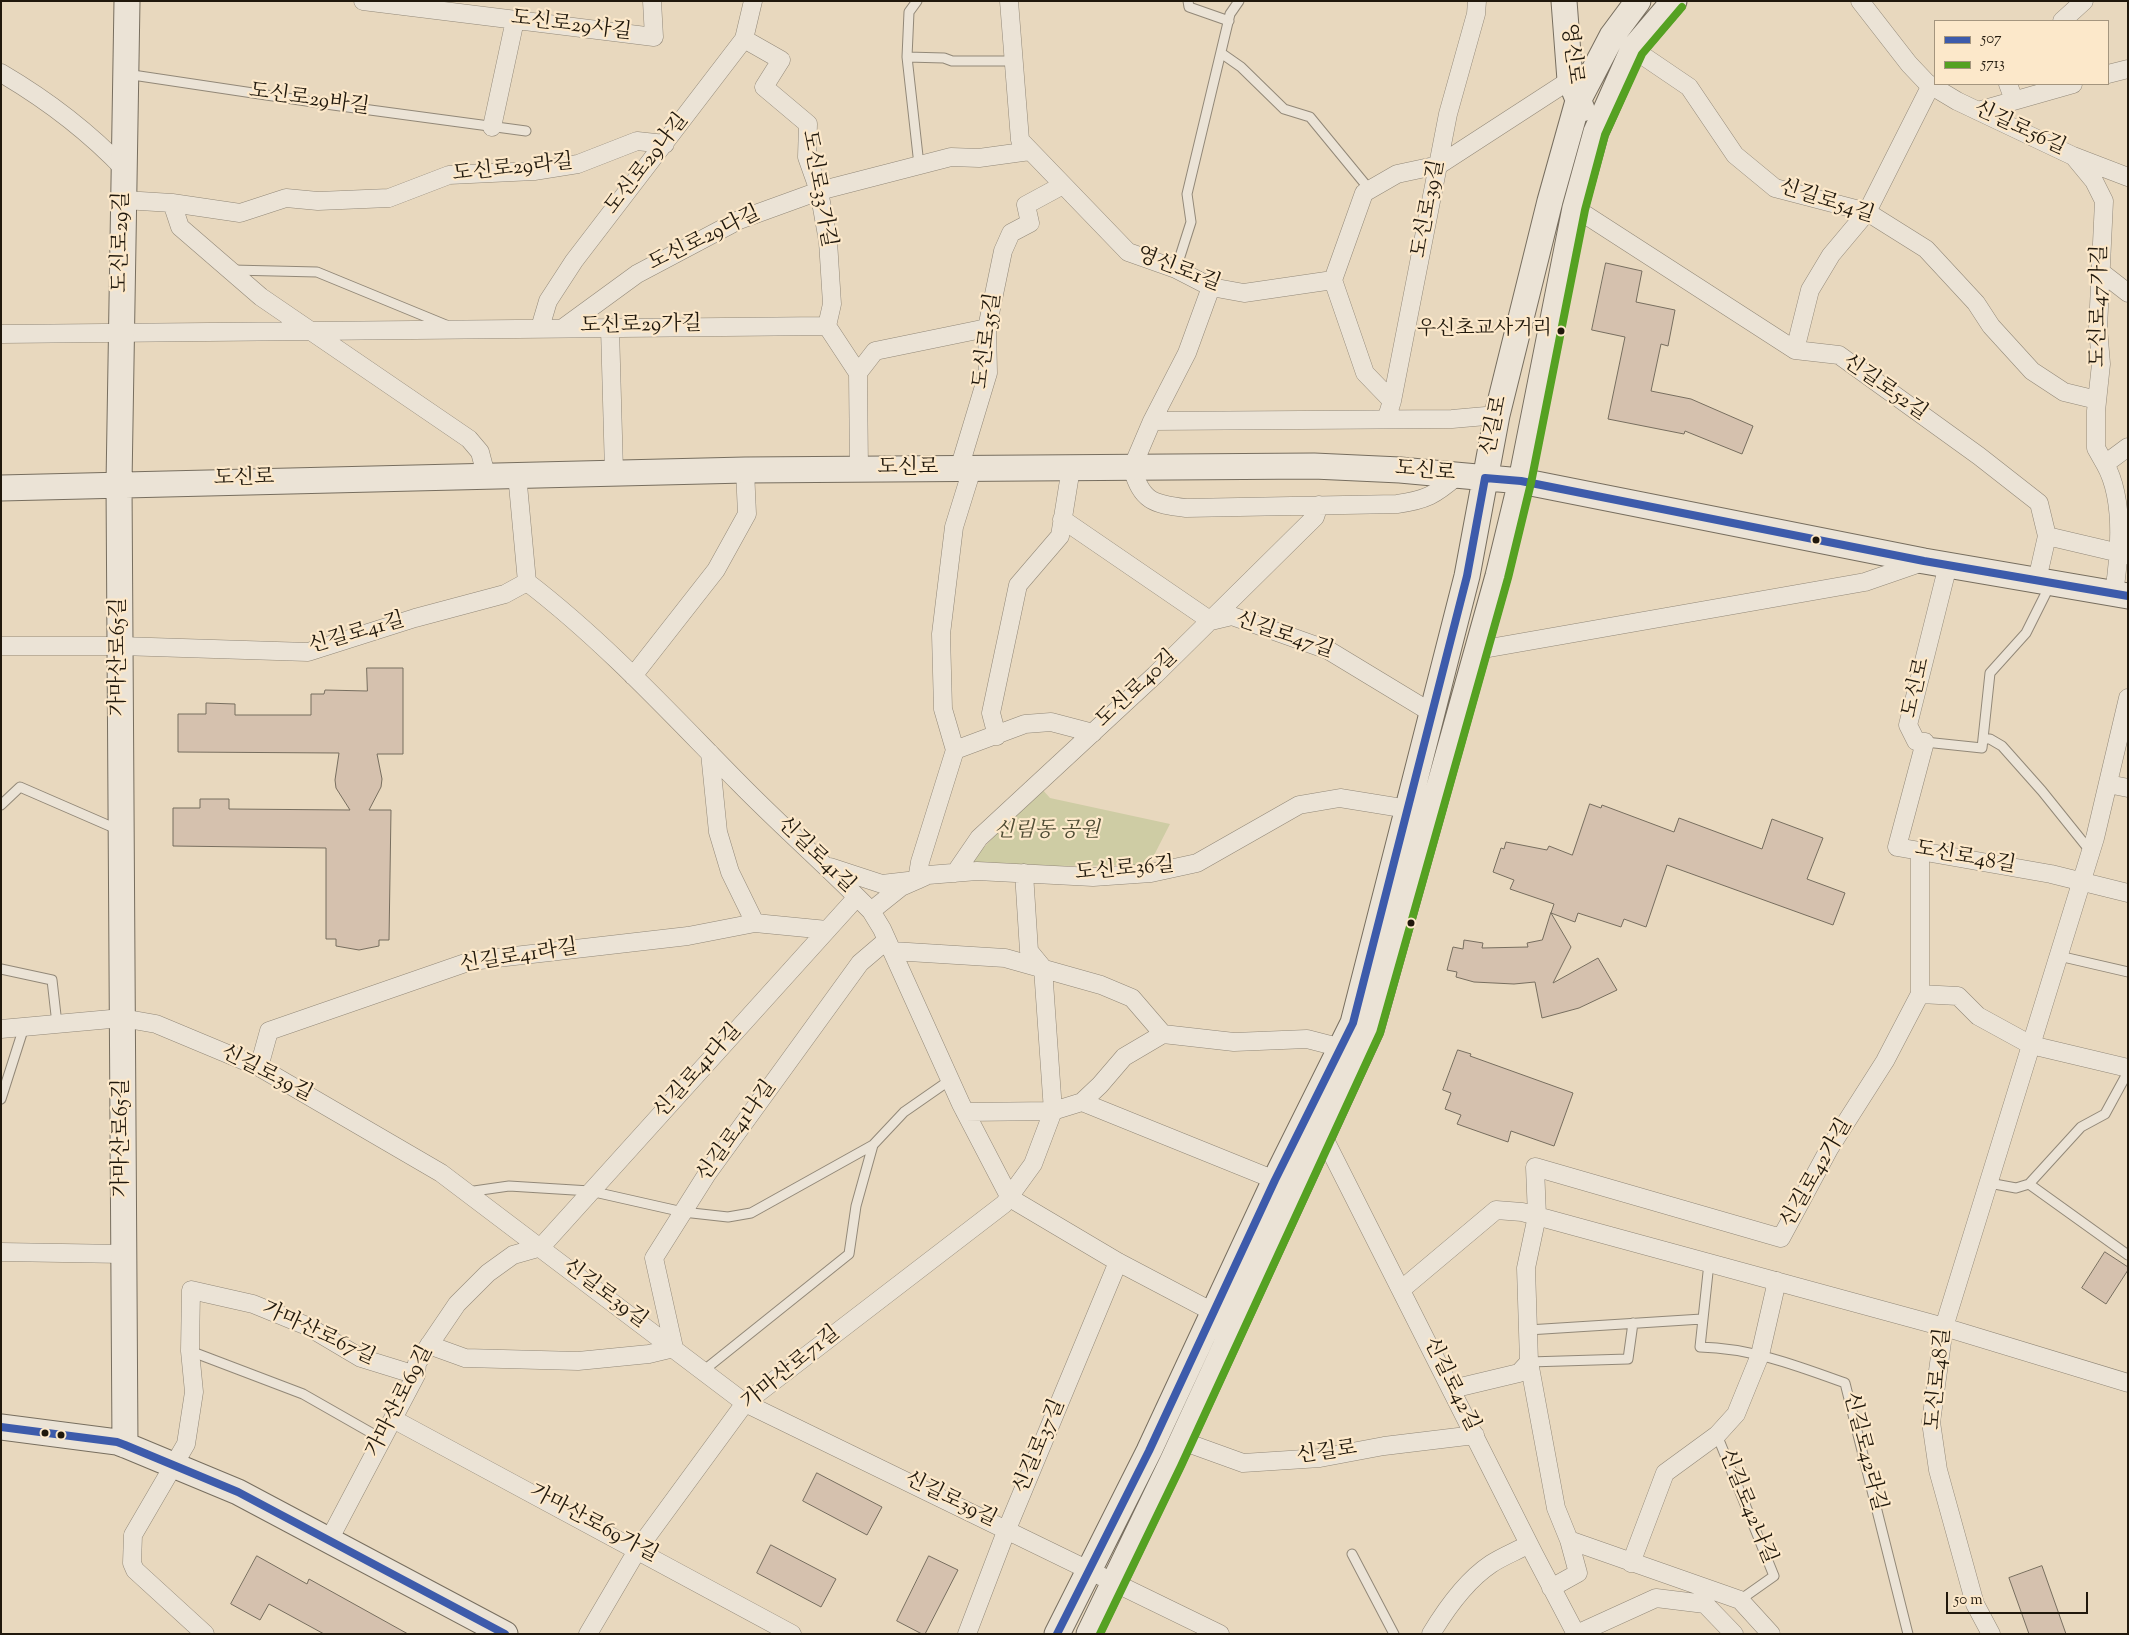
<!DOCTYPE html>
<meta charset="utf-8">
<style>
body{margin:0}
#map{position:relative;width:2129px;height:1635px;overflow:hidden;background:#e8d8be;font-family:"Sorts Mill Goudy",serif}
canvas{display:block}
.frame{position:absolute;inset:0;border:2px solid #20180c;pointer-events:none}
.legend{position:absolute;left:1934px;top:20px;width:175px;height:65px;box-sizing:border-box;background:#fce8ca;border:1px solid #a4957e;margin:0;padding:6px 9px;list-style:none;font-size:15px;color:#20180c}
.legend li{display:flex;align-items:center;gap:10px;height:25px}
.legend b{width:25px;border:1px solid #a4957e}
.scale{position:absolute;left:1946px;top:1592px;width:142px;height:22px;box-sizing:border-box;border:2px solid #20180c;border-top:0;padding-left:6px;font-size:15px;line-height:18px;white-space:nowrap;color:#20180c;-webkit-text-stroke:4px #fce8ca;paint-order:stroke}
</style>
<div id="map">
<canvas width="2129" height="1635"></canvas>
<div class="frame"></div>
<ul class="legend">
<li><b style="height:6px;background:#3d5bab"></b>507</li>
<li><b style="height:6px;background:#55a122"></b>5713</li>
</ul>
<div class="scale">50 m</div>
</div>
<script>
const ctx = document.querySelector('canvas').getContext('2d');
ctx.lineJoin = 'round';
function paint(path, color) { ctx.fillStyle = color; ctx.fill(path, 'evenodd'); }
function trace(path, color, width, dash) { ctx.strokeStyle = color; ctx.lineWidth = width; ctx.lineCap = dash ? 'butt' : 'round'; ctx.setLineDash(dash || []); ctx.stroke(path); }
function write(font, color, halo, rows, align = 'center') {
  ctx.font = font + ' "Sorts Mill Goudy","Noto Serif KR",serif'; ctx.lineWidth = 4.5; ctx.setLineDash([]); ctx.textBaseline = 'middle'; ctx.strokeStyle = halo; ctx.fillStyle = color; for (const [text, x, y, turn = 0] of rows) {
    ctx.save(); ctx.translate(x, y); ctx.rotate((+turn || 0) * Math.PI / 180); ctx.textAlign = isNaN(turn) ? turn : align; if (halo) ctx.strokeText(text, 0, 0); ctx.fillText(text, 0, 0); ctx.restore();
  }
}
const green = new Path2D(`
 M1041 788 1050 798 1170 824 1149 865 965 867Z`);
const building = new Path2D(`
 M1606 263 1642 271 1636 302 1675 310 1668 346 1661 344 1651 391 1691 399 1753 426 1742 454 1685 431 1684 434 1608 419 1625 337 1592 330Z
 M367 668H403V754H377L382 779 381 787 369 810H391L389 940H379V946L359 950 336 946V939H326V848L173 846V808H200V799H229V809L350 810 336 788 335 780 339 753 178 752V714H206V703L235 704V715H311V694H324L325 690 367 691Z
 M1590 804 1601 808 1602 805 1674 832 1679 818 1762 849 1772 819 1823 838 1807 879 1845 893 1833 925 1667 865 1646 927 1624 919 1621 927 1578 913 1575 922 1551 913 1554 904 1510 889 1514 880 1493 872 1501 848 1504 849 1506 842 1547 850 1549 846 1572 855Z
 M1551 913 1571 947 1553 983 1598 958 1617 990 1579 1008 1542 1018 1535 982 1514 984 1474 982 1456 977 1457 972 1447 970 1453 947 1463 949 1464 940 1483 943 1482 948 1528 947 1527 943 1542 940Z
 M1458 1050 1471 1054 1470 1056 1573 1093 1554 1146 1511 1131 1508 1142 1457 1124 1461 1115 1445 1109 1451 1093 1443 1090Z
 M2105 1252 2128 1267V1270L2106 1304 2082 1288Z
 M817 1473 882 1507 867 1535 803 1501Z
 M771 1545 836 1579 821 1607 757 1573Z
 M257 1556 307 1584 309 1579 408 1634H324L269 1604 260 1620 231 1604Z
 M929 1556 958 1570 925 1634H922L897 1621Z
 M2042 1566 2066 1634H2029L2009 1578Z`);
const lane = new Path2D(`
 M917 1 909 12 907 57 919 165
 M1188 1 1189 7 1229 21
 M1221 53 1241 67 1284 109 1310 117 1370 190
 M907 57 944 58 952 61H1012
 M126 74 333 105 526 131
 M1176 269 1191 222 1187 194 1230 14 1239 1
 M232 270 317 272 446 325
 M1983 739H1990L2002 746 2042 791 2091 852
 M1925 742 1982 748 1990 673 2026 633 2050 585
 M1 805 20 787 119 830
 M2059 956 2128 972
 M1 969 52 980 57 1024
 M1 1099 24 1027
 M1989 1183 2016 1188 2029 1184 2081 1127 2105 1114 2128 1072
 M2029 1184 2128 1255
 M467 1192 509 1186 590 1191 683 1212 728 1217 751 1213 873 1145
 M1709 1263 1700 1347C1751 1348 1798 1366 1845 1383L1908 1634
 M1528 1330 1702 1319
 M190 1351 303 1394 382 1439
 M1529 1362 1628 1359 1633 1323
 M703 1371 849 1254 856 1206 873 1145 904 1112 950 1080
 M1717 1435 1774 1576 1740 1600
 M1352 1554 1394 1634`);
const street = new Path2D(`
 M363 1 654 37 652 1
 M1009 1 1020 140 1128 252 1176 269 1211 287 1244 293 1333 280 1364 193 1397 174 1439 165 1570 80
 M1860 1 1909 64 1927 83 1957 101 2073 156 2128 177
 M2062 21 2084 1
 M744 39 781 60 764 87 808 124 807 157 819 191 828 241 832 304 827 326
 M1633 49 1689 87 1735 155 1775 188 1867 212 1926 249 1976 303 1991 326 2032 371 2064 392 2097 400
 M1 73C47 100 88 131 125 170
 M2108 74 2128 69
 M2008 84 2014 100
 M1978 111 2073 84
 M492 127 515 20
 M2075 158 2094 181 2104 201 2098 328 2101 364 2096 411V448L2105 464
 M124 200 172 203 240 213 286 198 318 201 389 198 449 175 534 171 578 164 637 141 665 144
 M172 203 180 227 261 297 469 439 480 452 486 475
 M1575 208 1795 350 1839 355 1979 456 2039 503 2047 536 2037 580
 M2101 272 2128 293
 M1333 280 1365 373 1392 401
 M1211 287 1187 353 1152 421 1132 468C1142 501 1152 504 1186 508L1397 504C1426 500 1435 495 1457 476
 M827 326 858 373 859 470
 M540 328 548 301 574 261 744 39 753 1
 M563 328 637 274 739 220 819 191 951 157 979 158 1030 151
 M610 328 614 472
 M1 334 827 326
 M1795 350 1810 290 1831 255 1867 212 1931 85
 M858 373 875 351 987 328
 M1387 417 1392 401 1448 114 1476 14 1477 1
 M1152 421 1452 419 1497 415
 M959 469 988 373 987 328 1003 251 1011 233 1030 223 1026 205 1063 185
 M517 474 527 582C604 641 670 713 738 782 781 826 828 867 871 911L882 929 961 1104 1010 1198 1118 1262 1213 1312
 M1062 519 1211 621 1232 616 1328 650 1432 713
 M2047 536 2128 555
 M1948 565 1908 725 1916 741 1925 742 1897 847 2051 874 2128 893
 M2114 593C2120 554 2125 499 2105 464L2128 447
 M1 646H120L308 652 415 618 505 594 527 582
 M1478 650 1865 582 1923 562
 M633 676 716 570 747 514 745 470
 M997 736 991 713 1018 585 1060 536 1071 468
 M955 750 1025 724 1051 722 1093 733
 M710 753 718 832 730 872 755 923
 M2108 784 2128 788
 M830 867 882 884 917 880 928 875 977 871 1093 877 1151 873 1197 863 1299 805 1340 798 1408 809
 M955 873 979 838 1155 675 1315 517 1319 505
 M871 911 901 887 917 880 920 862 955 750 943 709 941 634 954 527 972 469
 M892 951 1005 958 1101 985 1132 998 1163 1034
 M1920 994 1958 996 1978 1016 2031 1045 2128 1068
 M1 1029 122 1018 156 1024 259 1067 441 1173 745 1403 1220 1634
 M259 1067 269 1031 471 961 688 936 755 923 827 930
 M1082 1102 1275 1180
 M965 1112 1053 1111 1082 1102 1100 1085 1124 1057 1163 1034 1234 1042 1307 1039 1342 1048
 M1323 1136 1534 1554 1576 1634
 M1 1252 124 1254
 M1402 1289 1496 1210 1522 1212 1944 1327 2128 1383
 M429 1345 465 1358 578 1361 649 1354 674 1348 654 1258 707 1174 860 963 887 940
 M1452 1389 1519 1373 1529 1362
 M393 1419 792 1634
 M1182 1441 1243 1463 1320 1458 1384 1446 1475 1435
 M329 1540 416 1375 417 1363 457 1304 488 1273 513 1255 541 1247 857 897
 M1569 1540 1556 1508 1529 1362 1526 1268 1537 1216 1535 1167 1781 1238 1829 1149 1885 1061 1920 994V851
 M1631 1563 1665 1473 1717 1435 1736 1414 1760 1355 1777 1281
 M1551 1588 1578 1573 1569 1540 1740 1600 1771 1634
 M205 1634 135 1570 132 1563 133 1535 186 1444 194 1392 190 1351 191 1290 253 1304 307 1326 361 1358 416 1375
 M588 1634 638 1549 745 1403 1004 1204 1033 1164 1053 1111 1043 968 1029 951 1024 873
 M967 1634 1007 1529 1118 1262
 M1431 1634C1446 1609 1467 1580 1491 1564 1503 1556 1517 1551 1529 1544
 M1577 1634 1656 1598 1705 1604 1734 1634
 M1991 1634 1975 1604 1938 1470 1931 1422 1944 1327 2095 838 2128 698`);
const secondary = new Path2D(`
 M1564 1 1570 80 1582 109
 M1 488 745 470 1314 466 1400 470 1521 481 1924 561 2128 596
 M1 1427 117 1442 125 1445 238 1492 505 1634
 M125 1445 119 483 127 1
 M1057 1634 1149 1451 1275 1180 1353 1023 1467 576 1497 415 1550 201 1578 101 1612 36 1638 1
 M1089 1634 1172 1462 1371 1030 1498 576 1521 481 1575 208 1596 132 1633 49 1674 1`);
const bus1 = new Path2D(`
 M1 1427 117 1442 125 1445 238 1492 505 1634
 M1057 1634 1149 1451 1275 1180 1353 1023 1467 576 1485 478 1521 481 1924 561 2128 596`);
const bus2 = new Path2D(`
 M1100 1634 1181 1466 1380 1033 1508 578 1531 483 1585 210 1605 135 1642 54 1682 7`);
const markers = [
 [1561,331,4.5,"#20180c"],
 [1816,540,4.5,"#20180c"],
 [1411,923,4.5,"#20180c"],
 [45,1433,4.5,"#20180c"],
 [61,1435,4.5,"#20180c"]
];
const busNames = [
 ["우신초교사거리",1552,331]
];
const streetNames = [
 ["도신로29사길",571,27,7],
 ["영신로",1570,54,83],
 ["도신로29바길",309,101,8],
 ["신길로56길",2019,130,25],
 ["도신로29나길",648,165,-52],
 ["도신로29라길",513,170,-6],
 ["도신로33가길",817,189,80],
 ["신길로54길",1826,203,18],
 ["도신로39길",1430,209,-79],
 ["도신로29다길",705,240,-26],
 ["도신로29길",123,242,-89],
 ["영신로1길",1178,271,21],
 ["도신로47가길",2101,306,-89],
 ["도신로29가길",641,327,-1],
 ["도신로35길",989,341,-82],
 ["신길로52길",1884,389,35],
 ["신길로",1496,426,-78],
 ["도신로",908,469],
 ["도신로",1425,473,5],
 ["도신로",244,480,-1],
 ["신길로41길",357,635,-16],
 ["신길로47길",1284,637,19],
 ["가마산로65길",120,657,-90],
 ["도신로",1918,688,-77],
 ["도신로40길",1138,690,-43],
 ["신길로41길",815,856,44],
 ["도신로48길",1965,859,10],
 ["도신로36길",1125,871,-5],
 ["신길로41라길",519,958,-9],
 ["신길로41다길",699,1072,-48],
 ["신길로39길",266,1075,27],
 ["신길로41나길",738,1132,-54],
 ["가마산로65길",123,1138,-90],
 ["신길로42가길",1818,1174,-60],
 ["신길로39길",604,1295,37],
 ["가마산로67길",318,1335,25],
 ["가마산로71길",792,1369,-39],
 ["도신로48길",1940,1379,-84],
 ["신길로42길",1450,1385,64],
 ["가마산로69길",401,1402,-63],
 ["신길로37길",1041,1447,-67],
 ["신길로42라길",1863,1452,76],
 ["신길로",1327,1454,-8],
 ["신길로39길",950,1501,26],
 ["신길로42나길",1746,1507,68],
 ["가마산로69가길",593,1525,28]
];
const parkNames = [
 ["신림동 공원",1047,832]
];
paint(green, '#cecca4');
paint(building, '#d5c1ae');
trace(building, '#776e5f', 1);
trace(lane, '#928878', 11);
trace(street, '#928878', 19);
trace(secondary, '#776e5f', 27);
trace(lane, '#ebe3d6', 9);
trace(street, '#ebe3d6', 18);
trace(secondary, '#ebe3d6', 25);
trace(bus1, '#3d5bab', 8);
trace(bus2, '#55a122', 8);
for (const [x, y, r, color] of markers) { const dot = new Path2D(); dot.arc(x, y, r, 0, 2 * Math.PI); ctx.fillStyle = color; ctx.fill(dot); trace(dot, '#fce8ca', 2); }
write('20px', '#20180c', '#fce8ca', busNames, 'right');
write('21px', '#20180c', '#fce8ca', streetNames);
write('italic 21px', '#4e4b33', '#fce8ca', parkNames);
</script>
